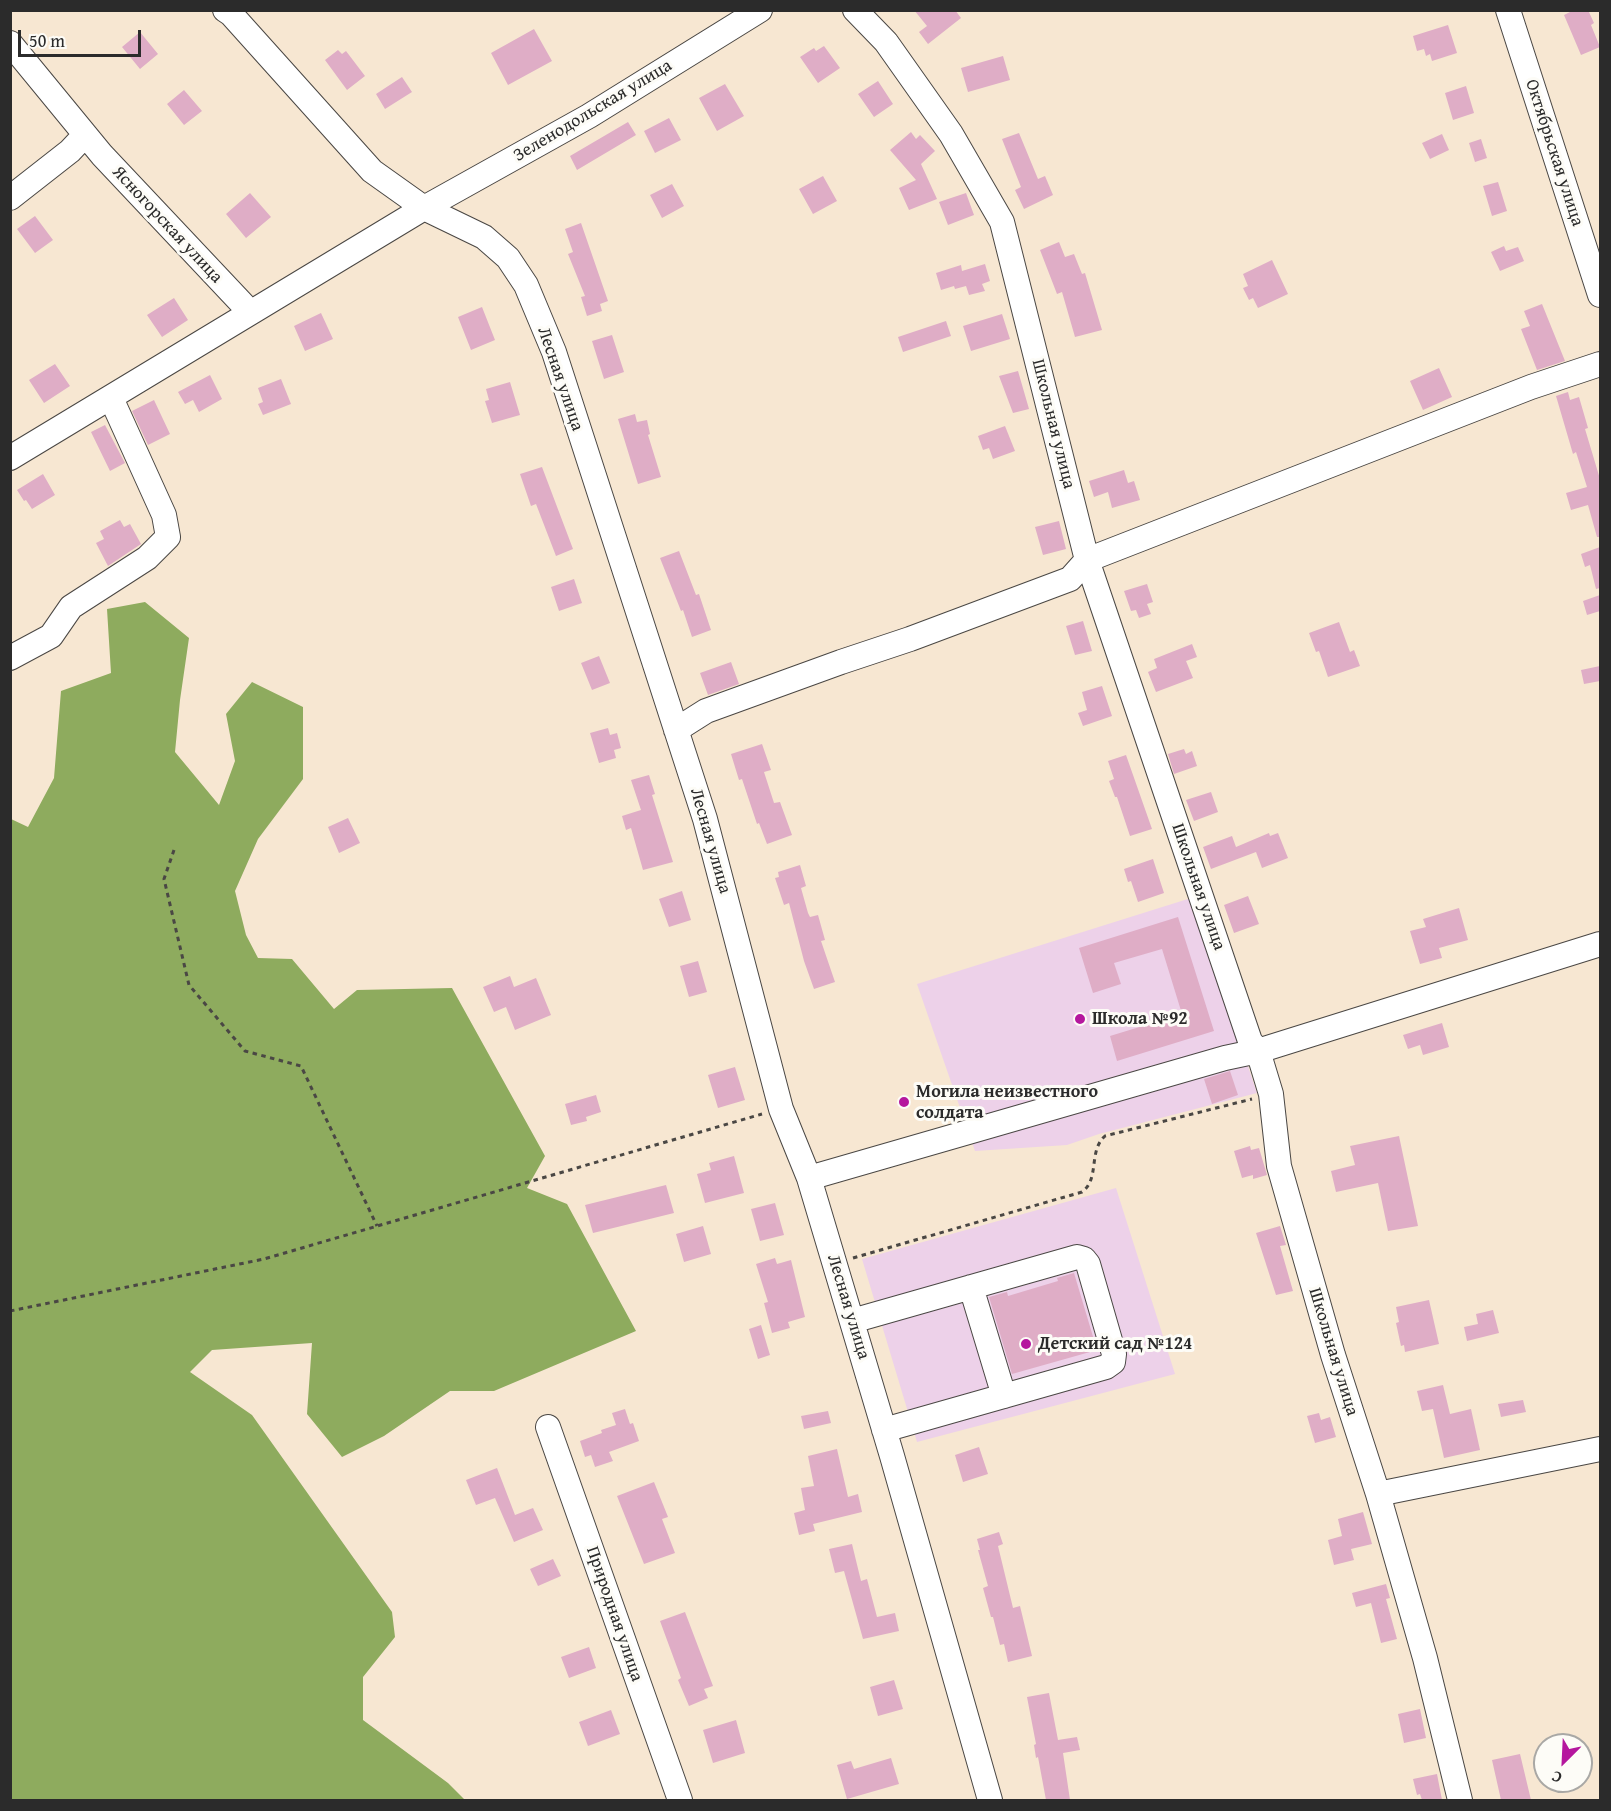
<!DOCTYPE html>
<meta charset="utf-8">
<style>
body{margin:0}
#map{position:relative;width:1611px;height:1811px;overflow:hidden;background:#f7e7d2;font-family:"Gentium Book Plus",serif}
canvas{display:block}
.frame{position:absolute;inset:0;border:12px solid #2b2b2b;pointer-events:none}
.north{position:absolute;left:1533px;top:1733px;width:60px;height:60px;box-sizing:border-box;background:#fdfcf7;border:2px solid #a9a8a5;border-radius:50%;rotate:204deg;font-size:16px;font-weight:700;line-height:24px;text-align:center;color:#2b2b2b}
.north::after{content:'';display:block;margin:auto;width:21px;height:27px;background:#b5179e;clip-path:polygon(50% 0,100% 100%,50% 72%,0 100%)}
.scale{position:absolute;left:18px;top:30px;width:123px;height:27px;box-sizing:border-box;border:3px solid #2b2b2b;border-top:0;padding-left:8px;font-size:18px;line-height:21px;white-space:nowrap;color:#2b2b2b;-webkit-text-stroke:4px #fdfcf7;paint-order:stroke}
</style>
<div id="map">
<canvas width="1611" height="1811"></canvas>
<div class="frame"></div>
<div class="north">С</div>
<div class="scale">50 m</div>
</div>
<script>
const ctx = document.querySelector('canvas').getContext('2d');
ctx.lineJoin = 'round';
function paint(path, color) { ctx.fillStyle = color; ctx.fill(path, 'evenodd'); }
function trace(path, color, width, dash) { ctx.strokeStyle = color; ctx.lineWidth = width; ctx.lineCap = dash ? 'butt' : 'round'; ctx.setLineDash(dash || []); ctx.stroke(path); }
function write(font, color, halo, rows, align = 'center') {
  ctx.font = font + ' "Gentium Book Plus",serif'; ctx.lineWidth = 6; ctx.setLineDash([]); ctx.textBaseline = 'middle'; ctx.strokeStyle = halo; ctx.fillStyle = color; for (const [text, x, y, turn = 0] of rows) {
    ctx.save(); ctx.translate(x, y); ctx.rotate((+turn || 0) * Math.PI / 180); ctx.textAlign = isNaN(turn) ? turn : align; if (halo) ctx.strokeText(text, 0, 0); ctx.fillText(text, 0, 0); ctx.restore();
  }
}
const built = new Path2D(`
 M1191 898 1257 1093 1099 1134 1067 1145 975 1151 917 984Z
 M1116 1188 1175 1374 917 1442 862 1259Z`);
const forest = new Path2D(`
 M145 602 189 638 180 700 175 752 219 805 235 761 226 714 252 682 303 707V779L258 839 235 891 246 935 258 958 292 959 334 1009 357 990 452 988 545 1156 527 1188 567 1204 636 1331 494 1391H450L384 1436 342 1457 307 1414 312 1343 212 1350 190 1372 252 1415 392 1612 395 1637 363 1677V1720L448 1783 465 1800H11V819L28 827 54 778 61 691 111 673 107 609Z`);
const building = new Path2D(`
 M914 10H955L961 18 928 44 919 32 927 26Z
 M1574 10H1588L1594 23 1591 25 1600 47 1581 55 1564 15Z
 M1448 25 1457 53 1432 61 1430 54 1426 56 1424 49 1417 51 1413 36Z
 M534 29 552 61 508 85 491 53Z
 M140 32 158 54 140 69 122 47Z
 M824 46 840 68 818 83 800 57 814 48 816 51Z
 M338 50 342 54 346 51 365 76 347 90 325 60Z
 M1003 56 1010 80 968 92 961 68Z
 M402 77 412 92 385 109 376 94Z
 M878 81 893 104 874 117 858 94Z
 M725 84 744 116 717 131 699 98Z
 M1466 86 1474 113 1453 120 1445 93Z
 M184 90 202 111 184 125 167 104Z
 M669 118 681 140 655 153 644 131Z
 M628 122 636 135 577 170 570 156Z
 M911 132 916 139 920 135 935 151 921 164 937 199 909 210 899 188 916 180 890 150Z
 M1019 133 1038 179 1045 176 1053 195 1024 209 1015 190 1021 187 1002 139Z
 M1442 134 1449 150 1430 159 1422 143Z
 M1481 139 1487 158 1475 162 1469 143Z
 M823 176 837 201 813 214 799 189Z
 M1498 182 1507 211 1492 216 1483 186Z
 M672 184 684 206 662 218 650 195Z
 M250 193 271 217 246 238 226 214Z
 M966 193 974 215 948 225 939 202Z
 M35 216 53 240 35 253 17 229Z
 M581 223 608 301 600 304 602 311 587 316 581 297 585 296 568 254 573 252 565 229Z
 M1059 242 1065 257 1074 254 1082 274 1085 273 1102 330 1075 337 1062 292 1057 294 1040 250Z
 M1504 246 1506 251 1518 247 1524 261 1500 271 1491 252Z
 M1272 260 1288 294 1258 308 1253 298 1249 300 1243 288 1248 286 1243 274Z
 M985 264 990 281 982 284 985 291 969 295 966 286 955 289 954 286 941 290 936 273 961 265 962 271Z
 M174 298 188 320 162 337 147 315Z
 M1542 304 1565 361 1537 370 1521 329 1530 326 1524 311Z
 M482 307 495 340 471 350 458 317Z
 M321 313 333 339 305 351 294 326Z
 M1002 314 1010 339 971 351 963 326Z
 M946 321 951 336 903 352 898 337Z
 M612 335 624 372 604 379 592 341Z
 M55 364 70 386 44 403 29 380Z
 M1439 368 1452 397 1423 410 1410 381Z
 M1018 371 1029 409 1013 413 999 376Z
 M210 375 222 399 199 412 193 400 185 404 178 392Z
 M281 379 291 404 263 415 258 404 263 402 258 388Z
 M510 382 520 415 492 423 485 401 489 400 486 389Z
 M1568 392 1570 400 1579 397 1588 428 1585 429 1600 479V537H1597L1588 505 1571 510 1566 493 1587 487 1576 452 1573 454 1556 396Z
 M154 400 170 434 148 445 132 411Z
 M635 414 637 422 647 420 650 434 648 435 661 477 638 484 618 419Z
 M105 425 125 463 110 471 91 432Z
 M1005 426 1015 451 993 459 989 448 983 450 978 436Z
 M542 467 573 549 556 556 536 504 531 506 520 474Z
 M1124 470 1128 483 1134 481 1140 500 1112 508 1108 492 1094 497 1089 481Z
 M43 474 55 495 32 509 26 500 24 501 17 490Z
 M120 520 124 527 130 524 141 544 108 566 96 543 104 539 100 531Z
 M1059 521 1066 549 1043 555 1035 527Z
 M1600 547V588L1596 589 1590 565 1585 567 1581 554Z
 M679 551 696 595 699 594 711 630 692 637 683 610 681 611 660 558Z
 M574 579 582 603 559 611 551 587Z
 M1147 584 1153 602 1147 604 1151 614 1139 618 1136 610 1131 611 1124 591Z
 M1600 595V611L1587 615 1583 601Z
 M1083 621 1092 651 1075 655 1066 626Z
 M1339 622 1350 652 1354 650 1360 666 1328 677 1319 651 1316 652 1309 633Z
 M1192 644 1197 657 1186 661 1193 678 1156 692 1148 672 1157 668 1154 659Z
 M599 656 610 683 592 690 581 663Z
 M731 662 739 684 708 695 700 673Z
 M1600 666V681L1584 684 1581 670Z
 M1102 686 1112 716 1083 726 1078 713 1087 710 1082 692Z
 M608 728 610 735 617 733 621 748 614 750 616 758 599 763 590 733Z
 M762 744 771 770 764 772 774 803 780 802 792 835 767 844 759 823 757 824 742 779 739 780 731 754Z
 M1184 749 1186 754 1192 751 1197 766 1174 774 1168 754Z
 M1126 755 1152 829 1130 836 1117 797H1115L1109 781 1114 779 1108 761Z
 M649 775 655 794 652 795 673 862 643 870 631 828 626 830 622 816 641 810 631 780Z
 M1211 792 1218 812 1194 821 1186 800Z
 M348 818 360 843 339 853 328 827Z
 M1269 833 1270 836 1278 833 1288 858 1262 868 1256 852 1211 869 1203 847 1232 836 1236 847Z
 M1153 859 1164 893 1138 902 1131 881 1128 882 1124 869Z
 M800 865 806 886 801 888 808 913 810 917 818 915 825 940 821 941 835 982 814 989 804 961 789 903 784 905 775 878 779 877 778 872Z
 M682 891 691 920 669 927 659 899Z
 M1248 896 1259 924 1234 933 1224 905Z
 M1459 908 1468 940 1439 948 1442 958 1420 964 1410 931 1426 927 1423 919Z
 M1178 917 1214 1031 1117 1061 1110 1036 1182 1014 1162 949 1114 963 1121 984 1093 993 1079 948Z
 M698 961 707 992 689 997 680 966Z
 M510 976 514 987 536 978 551 1015 515 1030 506 1007 494 1012 483 987Z
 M1442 1023 1449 1047 1423 1055 1420 1045 1408 1049 1403 1035Z
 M735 1067 745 1100 718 1108 708 1075Z
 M1230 1071 1238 1095 1212 1104 1204 1079Z
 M596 1095 601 1112 586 1117 587 1121 571 1125 565 1104Z
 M1399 1136 1418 1226 1388 1231 1378 1183 1336 1192 1331 1171 1355 1165 1350 1146Z
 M1250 1146 1251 1150 1259 1148 1267 1175 1253 1179V1175L1242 1178 1234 1151Z
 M734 1156 744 1193 705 1203 697 1174 711 1170 709 1163Z
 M666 1185 674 1213 593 1233 585 1205Z
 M775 1203 784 1235 760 1241 751 1209Z
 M703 1226 711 1254 684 1262 676 1234Z
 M1280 1226 1286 1245 1280 1246 1293 1291 1276 1295 1256 1233Z
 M775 1258 777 1264 791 1260 805 1317 788 1322 790 1328 772 1333 764 1303 768 1302 756 1264Z
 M1074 1273 1097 1350 1012 1374 989 1297 1007 1292 1008 1296 1058 1281 1057 1278Z
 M1429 1300 1439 1344 1405 1352 1404 1345 1401 1346 1396 1323 1399 1322 1396 1307Z
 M1493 1310 1499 1333 1467 1341 1464 1327 1478 1324 1476 1314Z
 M761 1325 770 1355 758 1359 749 1329Z
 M1443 1385 1450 1414 1471 1409 1480 1450 1444 1458 1433 1409 1422 1411 1417 1391Z
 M1523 1400 1526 1412 1501 1417 1498 1404Z
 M625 1409 630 1424 633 1423 639 1441 609 1452 613 1461 595 1467 591 1455 585 1457 580 1441 602 1433 601 1430 616 1425 612 1413Z
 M828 1411 831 1423 804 1429 801 1416Z
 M1319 1413 1321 1420 1330 1417 1336 1437 1315 1443 1307 1416Z
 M979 1447 988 1474 963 1482 955 1455Z
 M837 1449 848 1497 858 1494 862 1512 813 1524 815 1531 799 1535 794 1513 805 1510 801 1488 814 1486 808 1456Z
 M497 1468 515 1515 533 1508 543 1530 514 1542 495 1498 476 1505 466 1480Z
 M654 1482 668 1517 662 1519 675 1553 644 1564 617 1496Z
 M1363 1512 1372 1544 1351 1549 1354 1560 1334 1565 1328 1540 1342 1536 1338 1519Z
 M999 1532 1003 1544 998 1546 1013 1608 1020 1606 1032 1656 1008 1662 1004 1644 1000 1645 993 1617H991L983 1588 988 1586 978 1550H980L977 1539Z
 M852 1544 861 1581 867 1579 877 1617 895 1613 899 1631 863 1639 844 1571 835 1573 829 1549Z
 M553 1559 561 1576 538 1586 530 1569Z
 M1386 1584 1390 1598 1386 1599 1397 1639 1381 1643 1371 1603 1356 1607 1352 1593Z
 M685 1612 713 1686 704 1689 708 1698 689 1706 678 1680 681 1678 660 1621Z
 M589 1647 596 1668 569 1678 561 1657Z
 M894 1680 903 1709 878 1716 870 1687Z
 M1049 1693 1058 1740 1077 1737 1080 1750 1063 1753 1070 1800H1046L1038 1757 1036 1758 1034 1745 1036 1744 1027 1697Z
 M1420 1709 1426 1738 1404 1743 1398 1714Z
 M611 1710 620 1734 588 1746 579 1722Z
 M736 1720 745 1753 713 1763 703 1730Z
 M1520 1754 1531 1800H1501L1492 1760Z
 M891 1758 899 1784 847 1799 837 1765 851 1761 854 1769Z
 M1437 1774 1442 1800H1422L1420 1794 1417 1795 1413 1779Z`);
const path = new Path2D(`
 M174 850 164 879 189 985 245 1051 301 1066 377 1226
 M853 1258 1082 1192C1100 1179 1088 1151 1105 1136L1252 1099
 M10 1311 264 1259 762 1114`);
const minor = new Path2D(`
 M225 10 231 14 372 171 424 208 484 237 508 258 526 285 554 352 705 819 781 1109 809 1178 892 1456 990 1800
 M855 10 886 42 951 134 1002 222 1087 560 1250 1041 1258 1051 1271 1094 1279 1166 1333 1355 1378 1494 1425 1658 1460 1800
 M1508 10 1600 295
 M10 43 102 155 250 312
 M10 198 70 151 85 135
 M10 458 424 208 589 116 760 10
 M10 658 51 636 71 607 147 558 168 537 164 515 111 398
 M676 730 706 711 841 662 910 639 1070 579 1087 560 1531 387 1600 364
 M809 1178 1225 1058 1258 1051 1600 944
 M971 1287 1004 1396
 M852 1321 1077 1257 1084 1259 1088 1264 1114 1354 1113 1362 1106 1367 884 1430
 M548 1427 680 1800
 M1378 1494 1600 1449`);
const markers = [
 [1080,1019,6,"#b5179e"],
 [904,1102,6,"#b5179e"],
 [1026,1344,6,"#b5179e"]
];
const streetNames = [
 ["Зеленодольская улица",593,111,-31],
 ["Октябрьская улица",1554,153,72],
 ["Ясногорская улица",167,225,47],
 ["Лесная улица",560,379,71],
 ["Школьная улица",1053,424,76],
 ["Лесная улица",710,841,74],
 ["Школьная улица",1198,887,71],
 ["Лесная улица",848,1307,73],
 ["Школьная улица",1333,1352,73],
 ["Природная улица",614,1614,71]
];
const poiNames = [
 ["Школа №92",1092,1019],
 ["Могила неизвестного",916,1092],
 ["солдата",916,1113],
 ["Детский сад №124",1038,1344]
];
paint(built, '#edd1e9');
paint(forest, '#8eab5e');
paint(building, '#dfadc6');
trace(minor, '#4a4744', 26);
trace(path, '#4a4744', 3, [4.5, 4.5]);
trace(minor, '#fff', 24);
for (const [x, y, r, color] of markers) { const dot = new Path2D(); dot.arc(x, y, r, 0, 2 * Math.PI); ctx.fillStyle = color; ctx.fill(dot); trace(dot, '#fdfcf7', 2); }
write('18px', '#2b2b2b', '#fdfcf7', streetNames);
write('bold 18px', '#2b2b2b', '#fdfcf7', poiNames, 'left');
</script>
